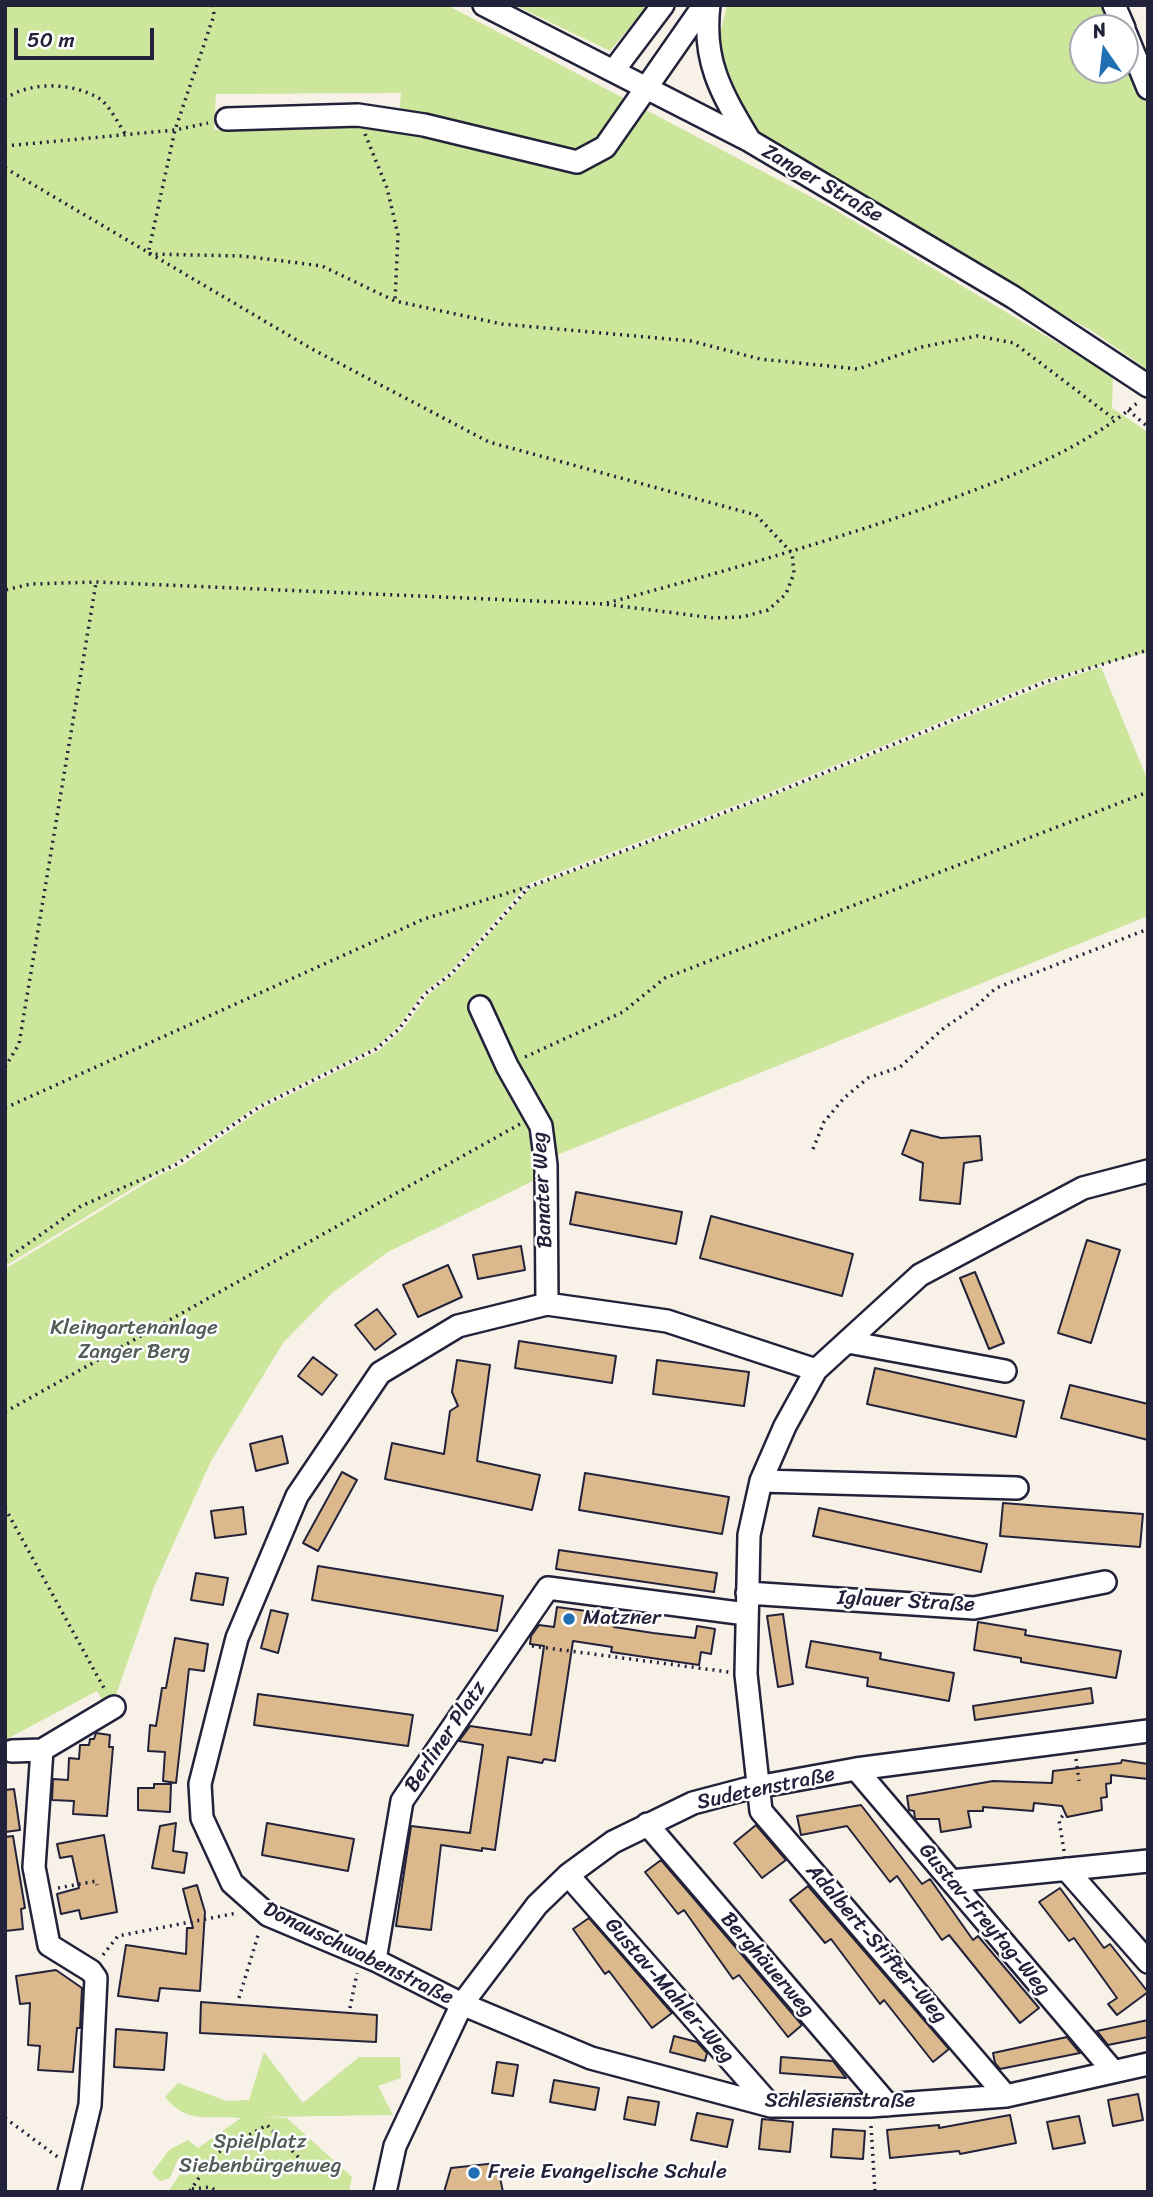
<!DOCTYPE html>
<meta charset="utf-8">
<style>
body{margin:0}
#map{position:relative;width:1153px;height:2197px;overflow:hidden;background:#f8f1e8;font-family:Sriracha,sans-serif}
canvas{display:block}
.frame{position:absolute;inset:0;border:7px solid #22223b;pointer-events:none}
.north{position:absolute;left:1069px;top:14px;width:70px;height:70px;box-sizing:border-box;background:#fff;border:2px solid #a7a7b1;border-radius:50%;rotate:346deg;font-size:19px;font-weight:700;line-height:28px;text-align:center;color:#22223b}
.north::after{content:'';display:block;margin:auto;width:24px;height:32px;background:#1f6fb2;clip-path:polygon(50% 0,100% 100%,50% 72%,0 100%)}
.scale{position:absolute;left:14px;top:28px;width:140px;height:32px;box-sizing:border-box;border:4px solid #22223b;border-top:0;padding-left:9px;font-size:21px;line-height:24px;white-space:nowrap;color:#22223b;-webkit-text-stroke:5px #fff;paint-order:stroke}
</style>
<div id="map">
<canvas width="1153" height="2197"></canvas>
<div class="frame"></div>
<div class="north">N</div>
<div class="scale">50 m</div>
</div>
<script>
const ctx = document.querySelector('canvas').getContext('2d');
ctx.lineJoin = 'round';
function paint(path, color) { ctx.fillStyle = color; ctx.fill(path, 'evenodd'); }
function trace(path, color, width, dash) { ctx.strokeStyle = color; ctx.lineWidth = width; ctx.lineCap = dash ? 'butt' : 'round'; ctx.setLineDash(dash || []); ctx.stroke(path); }
function write(font, color, halo, rows, align = 'center') {
  ctx.font = font + ' Sriracha,sans-serif'; ctx.lineWidth = 5; ctx.setLineDash([]); ctx.textBaseline = 'middle'; ctx.strokeStyle = halo; ctx.fillStyle = color; for (const [text, x, y, turn = 0] of rows) {
    ctx.save(); ctx.translate(x, y); ctx.rotate((+turn || 0) * Math.PI / 180); ctx.textAlign = isNaN(turn) ? turn : align; if (halo) ctx.strokeText(text, 0, 0); ctx.fillText(text, 0, 0); ctx.restore();
  }
}
const green = new Path2D(`
 M5 5H447L830 207 1113 376 1112 408 1148 432V652L1046 679 758 797 528 884 450 972 424 992 398 1027 376 1047 257 1106 181 1159 5 1266ZM401 93 398 127 214 130 216 94Z
 M514 5H648L610 51Z
 M727 5H1113L1122 28H1083V70H1125V36L1148 93V370L1092 331 909 227 765 138 739 114 729 94 718 42Z
 M1101 667 1148 781V916L552 1157 535 1180 388 1252 332 1293 283 1343 211 1461 154 1587 110 1712 97 1691 5 1740V1269L159 1175 184 1164 261 1109 378 1051 403 1029 427 996 455 973 530 888 770 797 1048 684Z
 M264 2052 303 2103 359 2057H400L401 2078 378 2086 393 2115 261 2117 287 2118 352 2177 349 2192H168L188 2162 178 2159 170 2178 160 2181 152 2173 169 2150 188 2140 198 2148 241 2118C210 2115 187 2125 165 2097L178 2083 227 2101 249 2100Z`);
const building = new Path2D(`
 M911 1130 941 1138 980 1136 982 1160 964 1163 960 1204 920 1200 923 1163 902 1154Z
 M576 1192 682 1212 676 1244 570 1224Z
 M711 1216 853 1254 842 1296 700 1258Z
 M1087 1240 1120 1250 1091 1343 1058 1333Z
 M521 1246 525 1270 478 1279 473 1255Z
 M448 1265 462 1297 418 1317 403 1285Z
 M975 1272 1004 1343 989 1349 960 1278Z
 M377 1309 396 1334 375 1350 355 1325Z
 M519 1341 616 1356 612 1383 515 1368Z
 M313 1357 337 1375 322 1395 298 1376Z
 M457 1360 490 1365 477 1461 540 1475 532 1510 385 1479 392 1443 444 1454 450 1411 458 1406 452 1392Z
 M657 1360 749 1372 744 1406 653 1394Z
 M875 1368 1024 1401 1016 1437 867 1404Z
 M1070 1385 1148 1404V1440L1061 1418Z
 M282 1436 288 1463 256 1471 250 1444Z
 M342 1472 357 1480 318 1551 303 1543Z
 M585 1473 729 1497 722 1534 579 1510Z
 M1003 1503 1143 1514 1140 1547 1000 1536Z
 M243 1507 246 1534 215 1538 211 1511Z
 M819 1508 987 1544 981 1572 813 1536Z
 M559 1550 717 1573 714 1592 556 1569Z
 M318 1566 503 1596 497 1631 312 1600Z
 M196 1573 228 1578 223 1605 191 1600Z
 M557 1607 616 1615 614 1627 653 1633 695 1638 697 1626 715 1629 711 1654 701 1652 699 1665 611 1652 612 1647 573 1641 555 1761 544 1759 542 1763 508 1757 495 1850 482 1848V1851L441 1845 431 1930 396 1926 411 1826 470 1833 483 1745 459 1741 470 1726 531 1735 544 1646 530 1644 531 1636 539 1625 554 1627Z
 M271 1610 288 1614 278 1653 261 1648Z
 M783 1614 793 1684 778 1687 767 1616Z
 M978 1622 1026 1630 1025 1635 1121 1651 1116 1678 1021 1662V1658L974 1650Z
 M175 1638 208 1644 204 1671 189 1669 176 1783 163 1781 165 1752 148 1751 150 1725 156 1726 162 1688H166Z
 M811 1641 881 1653 880 1659 954 1673 949 1701 867 1686 868 1678 806 1667Z
 M1091 1688 1093 1703 975 1720 973 1706Z
 M258 1694 413 1715 408 1746 254 1725Z
 M96 1733 110 1735 109 1747H113L107 1816 73 1814 74 1801 52 1800 53 1779 68 1780 69 1758 79 1759 80 1745H89L90 1739H94Z
 M1122 1760 1148 1764V1779L1111 1775V1783L1106 1784 1107 1797 1101 1798 1102 1810 1067 1817 1062 1806 1034 1803 1033 1811 983 1807V1811H968L971 1827 941 1832 939 1819H915L914 1811 909 1810 907 1796 993 1781 1052 1783 1053 1771 1121 1763Z
 M154 1784H171L170 1812 138 1810V1788H154Z
 M14 1789 20 1830 5 1832V1790Z
 M861 1805 922 1884 930 1879 973 1940 978 1936 1039 2008 1020 2023 949 1935 942 1940 897 1876 890 1882 847 1826 801 1835 797 1816Z
 M176 1823 173 1851 187 1853 184 1873 152 1868 160 1826Z
 M267 1823 354 1839 348 1871 262 1855Z
 M756 1825 786 1860 762 1878 734 1843Z
 M104 1835 117 1912 81 1919 79 1910 61 1914 57 1894 79 1888 72 1856 60 1858 57 1844Z
 M13 1836 25 1908 21 1909 23 1929 5 1931V1837Z
 M661 1860 802 2025 788 2037 739 1975 733 1979 684 1910 678 1914 645 1872Z
 M197 1885 205 1912 200 1991 160 1988 158 2001 118 1996 126 1945 186 1954 187 1928H193L183 1889Z
 M808 1886 949 2049 933 2062 884 2000 880 2004 831 1939 825 1943 790 1900Z
 M1060 1888 1104 1948 1110 1944 1148 1992 1117 2015 1108 2004 1117 1998 1074 1938 1069 1941 1039 1902Z
 M589 1918 672 2013 652 2028 609 1971 605 1974 573 1929Z
 M56 1970 82 1988 80 2028H77L73 2072 38 2070 40 2046 28 2045 30 2003 20 2004 16 1976Z
 M201 2002 377 2015 376 2042 200 2033Z
 M1148 2020V2037L1108 2045 1097 2031Z
 M116 2029 167 2033 164 2070 114 2067Z
 M674 2036 697 2042 707 2053 705 2061 670 2052Z
 M1067 2037 1080 2053 1000 2069 995 2063 993 2053Z
 M781 2057 833 2061 846 2078 780 2073Z
 M497 2062 518 2065 513 2096 492 2093Z
 M554 2080 599 2088 595 2110 550 2102Z
 M1138 2094 1143 2120 1113 2126 1108 2100Z
 M628 2097 659 2102 655 2125 624 2119Z
 M697 2113 733 2120 727 2147 691 2140Z
 M1010 2115 1016 2143 960 2154 959 2151 890 2158 887 2130 939 2125V2128Z
 M1079 2116 1085 2143 1053 2149 1047 2122Z
 M762 2119 793 2122 790 2152 759 2149Z
 M833 2129 865 2131 863 2159 831 2157Z
 M497 2163 503 2192H444L451 2168Z`);
const path = new Path2D(`
 M213 5 214 15 175 130 148 254 243 256 322 266 395 301 502 324 691 341 760 359 858 369 922 347 977 336 1014 343 1113 418
 M5 99C30 81 73 82 100 99 110 106 119 125 126 135
 M365 134 387 188 398 235 395 301
 M5 146 175 130 208 123
 M5 168 312 349 489 442 756 515 792 553 794 573 786 594 768 610 742 617 714 618 604 604 96 582 31 584 5 590
 M1128 410 1148 427
 M607 603C715 574 822 544 928 507 996 483 1082 451 1137 403
 M525 1057 623 1012 665 978 1148 792
 M5 1067 19 1044 96 583
 M5 1108 424 919 527 887
 M813 1149 824 1122 844 1098 868 1078 900 1067 944 1028 975 1007 996 988 1148 929
 M5 1260 81 1206 177 1164 259 1107 376 1049 399 1029 425 994 451 974 529 887 768 796 1045 682 1148 650
 M5 1412 520 1124
 M5 1508 105 1690
 M532 1646 729 1672
 M1076 1759 1079 1781
 M1064 1851 1059 1820 1065 1813
 M58 1888 96 1881 97 1885
 M103 1955 118 1936 237 1913
 M239 1998 259 1932
 M350 2008 357 1973
 M5 2118 59 2158
 M871 2126 875 2192
 M192 2189 210 2187 218 2192
 M190 2191 215 2154 267 2125 309 2168`);
const minor = new Path2D(`
 M484 5 750 141 1013 297 1148 386
 M709 5C702 62 722 94 750 141
 M1114 5 1124 28
 M1125 32 1148 88
 M614 70 663 5
 M227 119 358 115 424 125 577 162 605 147 704 5
 M480 1007 507 1066 541 1126 546 1165 547 1304
 M848 1342 1005 1371
 M816 1370 667 1321 547 1304 458 1326 380 1373 297 1496 237 1638 200 1784 202 1818 232 1883 268 1915 375 1960 462 2004 591 2058 771 2106H870L1006 2096 1148 2064
 M761 1481 1017 1488
 M747 1593 974 1608 1105 1582
 M12 1751 42 1750
 M856 1769 1113 2071
 M647 1824 888 2105
 M1066 1869 1148 1962
 M568 1875 771 2106
 M951 1881 1148 1861
 M375 1960 402 1801 548 1588 746 1614
 M1006 2096 761 1811 746 1674 749 1535 761 1481 785 1426 816 1370 920 1275 1083 1188 1148 1171
 M69 2192 90 2105 96 1978 91 1971 49 1945 34 1867 42 1750 114 1707
 M385 2192 395 2146 462 2004 537 1905 568 1875 613 1842 693 1803 746 1789 856 1769 1148 1731`);
const markers = [
 [569,1619,7,"#1f6fb2"],
 [474,2173,7,"#1f6fb2"]
];
const streetNames = [
 ["Zanger Straße",822,184,30],
 ["Banater Weg",543,1190,-93],
 ["Iglauer Straße",906,1602,3],
 ["Berliner Platz",446,1737,-56],
 ["Sudetenstraße",766,1789,-12],
 ["Gustav-Freytag-Weg",984,1920,50],
 ["Adalbert-Stifter-Weg",876,1944,49],
 ["Donauschwabenstraße",358,1954,26],
 ["Berghäuerweg",767,1965,49],
 ["Gustav-Mahler-Weg",669,1991,49],
 ["Schlesienstraße",840,2102]
];
const parkNames = [
 ["Kleingartenanlage",134,1329],
 ["Zanger Berg",134,1353],
 ["Spielplatz",260,2143],
 ["Siebenbürgenweg",260,2167]
];
const poiNames = [
 ["Matzner",583,1619],
 ["Freie Evangelische Schule",488,2173]
];
paint(green, '#cce69c');
paint(building, '#dbb98d');
trace(building, '#22223b', 2);
trace(minor, '#22223b', 26);
trace(path, '#22223b', 3.5, [2, 5]);
trace(minor, '#fff', 21);
for (const [x, y, r, color] of markers) { const dot = new Path2D(); dot.arc(x, y, r, 0, 2 * Math.PI); ctx.fillStyle = color; ctx.fill(dot); trace(dot, '#fff', 2.5); }
write('21px', '#22223b', '#fff', streetNames);
write('21px', '#555d58', '#fff', parkNames);
write('21px', '#22223b', '#fff', poiNames, 'left');
</script>
